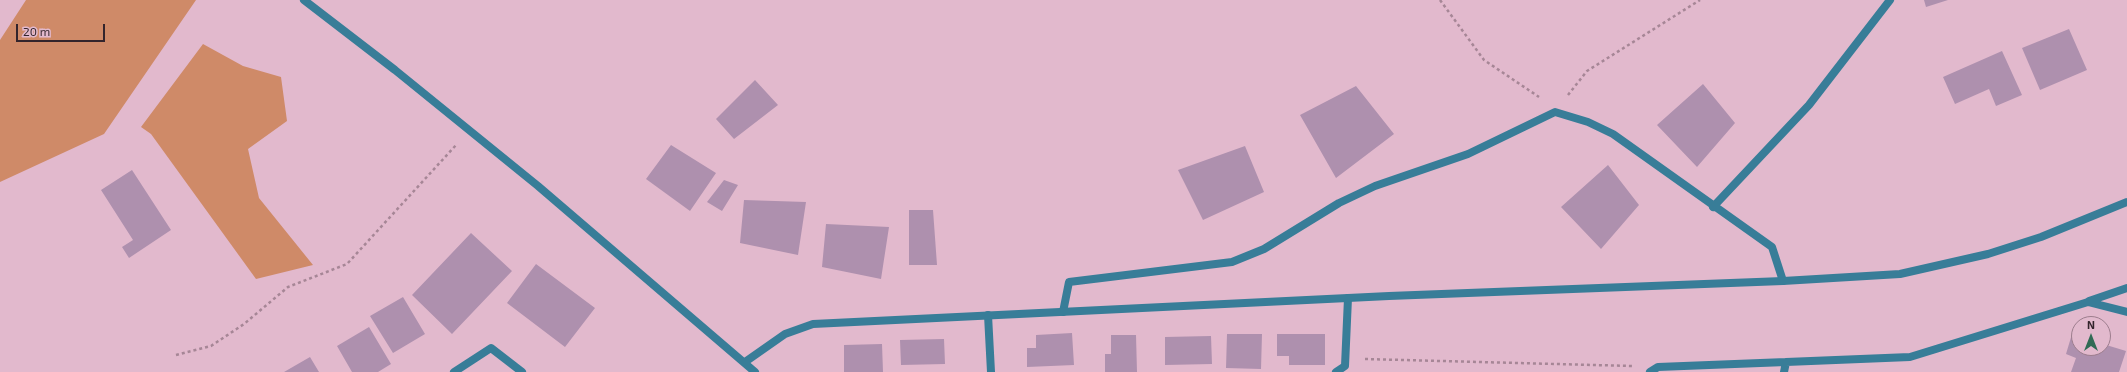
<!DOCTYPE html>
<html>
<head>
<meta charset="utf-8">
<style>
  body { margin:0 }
  #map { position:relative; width:2127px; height:372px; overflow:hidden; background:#e2b9cd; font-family:"Exo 2",sans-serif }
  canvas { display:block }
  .north { position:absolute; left:2071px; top:316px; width:40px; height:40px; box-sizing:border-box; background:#e2b9cd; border:1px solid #9c7d8d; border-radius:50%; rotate:0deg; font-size:11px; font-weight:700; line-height:16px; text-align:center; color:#33242c }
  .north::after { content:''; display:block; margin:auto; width:14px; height:18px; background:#306b55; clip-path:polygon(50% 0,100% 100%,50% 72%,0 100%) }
  .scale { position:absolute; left:16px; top:24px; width:89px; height:18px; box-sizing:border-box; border:2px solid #33242c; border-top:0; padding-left:5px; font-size:12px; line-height:14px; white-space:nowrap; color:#33242c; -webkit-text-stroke:3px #e2b9cd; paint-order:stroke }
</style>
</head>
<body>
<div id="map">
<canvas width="2127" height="372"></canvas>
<div class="north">N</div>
<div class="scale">20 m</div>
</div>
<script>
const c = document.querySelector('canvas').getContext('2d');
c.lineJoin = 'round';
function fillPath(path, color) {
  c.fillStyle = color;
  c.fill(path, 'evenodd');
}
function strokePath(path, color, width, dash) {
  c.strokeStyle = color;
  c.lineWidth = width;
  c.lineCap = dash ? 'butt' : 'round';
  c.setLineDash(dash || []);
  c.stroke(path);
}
const green = new Path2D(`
  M26 0H196L104 134 0 182V40Z
  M203 44 243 66 281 77 287 121 248 149 259 198 313 265 256 279 151 134 141 127Z`);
const building = new Path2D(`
  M1924 0H1948L1926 7Z
  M2069 29 2087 70 2040 90 2022 48Z
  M2002 51 2022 95 1996 106 1989 89 1955 104 1943 77Z
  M755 80 778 105 734 139 716 119Z
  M1703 84 1735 123 1697 167 1657 125Z
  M1356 86 1394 134 1336 178 1300 115Z
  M671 145 716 173 690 211 646 179Z
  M1245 146 1264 192 1203 220 1178 170Z
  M1608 165 1639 205 1601 249 1561 207Z
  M132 170 171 230 129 258 122 247 133 240 101 190Z
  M724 180 738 185 722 211 707 202Z
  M744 200 806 202 798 255 740 243Z
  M909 210H933L937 265H909Z
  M826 224 889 227 881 279 822 267Z
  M471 233 512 271 452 334 412 295Z
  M536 264 595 308 565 347 507 303Z
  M403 297 425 334 393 353 370 316Z
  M369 327 391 364 378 372H352L337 346Z
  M1072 333 1074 365 1027 367V348H1036V335Z
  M1227 334H1262L1261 369 1226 368Z
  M1277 334H1325V365H1289V356H1277Z
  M2072 334 2079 336V348H2103V344L2126 351 2119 372H2071L2076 358 2066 354Z
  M1111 335H1136L1137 372H1105V354H1111Z
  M1211 336 1212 364 1165 365V337Z
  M944 339 945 364 901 365 900 340Z
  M882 344 883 372H844V345Z
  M310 357 319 372H284Z`);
const path = new Path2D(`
  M1440 0 1484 60 1539 97
  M1568 95 1587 71 1700 0
  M176 355 211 346 244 324 288 287 347 264 457 144
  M1365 359 1632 366`);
const minor = new Path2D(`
  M1713 207 1809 105 1890 0
  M2089 301 2127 288
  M1063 312 1069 282 1232 262 1264 249 1339 203 1375 186 1468 154 1555 112 1588 122 1613 134 1772 247 1783 281
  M988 315 991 372
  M454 372 491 348 522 372
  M1336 372 1345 366 1348 298
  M1650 372 1658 367 1786 362
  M1784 372 1786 362 1910 357 2088 302 2127 312`);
const tertiary = new Path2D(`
  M304 0 395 70 538 186 755 372
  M745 362 785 334 813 324 1389 296 1783 281 1900 274 1988 254 2041 237 2127 202`);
fillPath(green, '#cf8a68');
fillPath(building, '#ae90ae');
strokePath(path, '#a68696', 2.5, [3, 3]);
strokePath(minor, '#387d98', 8);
strokePath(tertiary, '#387d98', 8);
</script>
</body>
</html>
